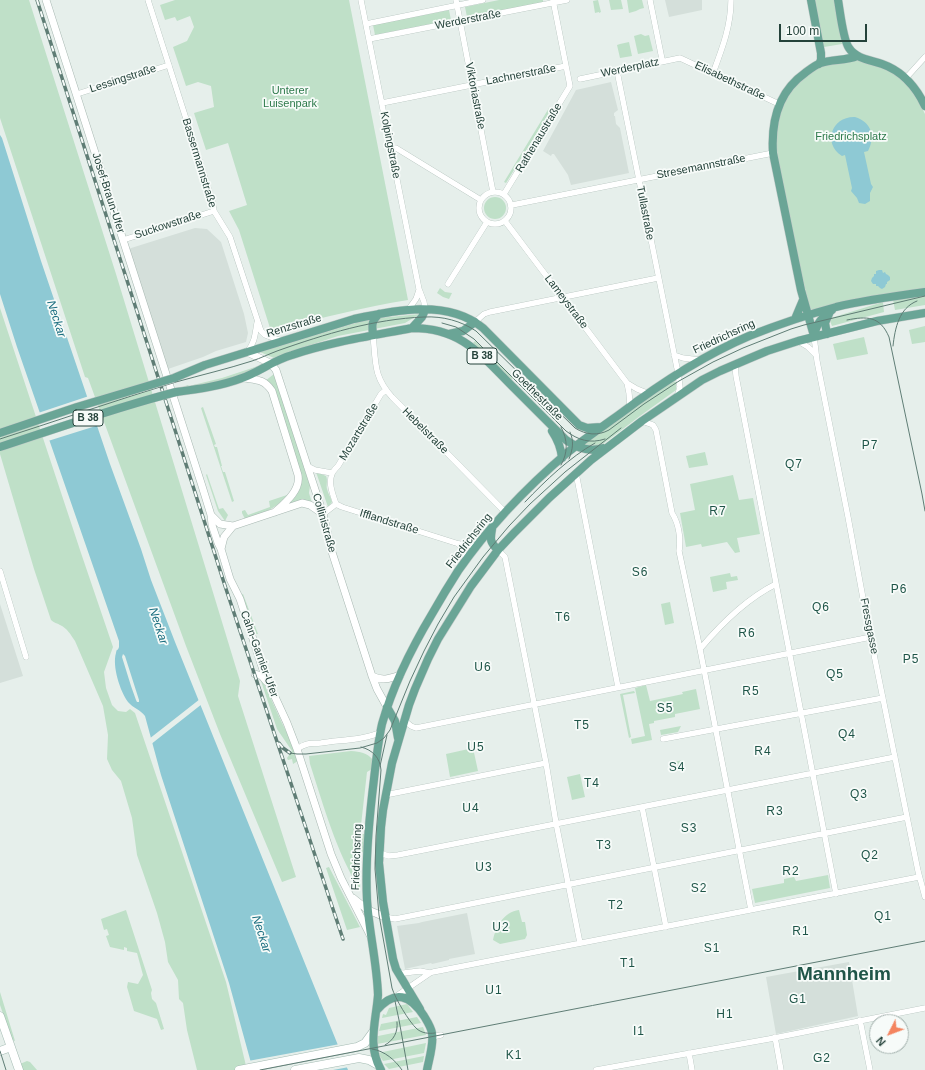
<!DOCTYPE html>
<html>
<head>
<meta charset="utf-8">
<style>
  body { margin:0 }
  #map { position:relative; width:925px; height:1070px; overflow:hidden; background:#e6efeb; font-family:Arial,sans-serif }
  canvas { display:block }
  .north { position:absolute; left:869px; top:1014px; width:40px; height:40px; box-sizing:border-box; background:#f7fbf9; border:1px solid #a3b1ad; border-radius:50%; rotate:228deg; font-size:11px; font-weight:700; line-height:16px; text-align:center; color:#24423a }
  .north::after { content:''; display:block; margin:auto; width:14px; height:18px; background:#f4845f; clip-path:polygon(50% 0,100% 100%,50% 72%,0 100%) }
  .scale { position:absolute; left:779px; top:24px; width:88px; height:18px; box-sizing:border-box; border:2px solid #24423a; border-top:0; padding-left:5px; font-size:12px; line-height:14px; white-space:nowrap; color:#24423a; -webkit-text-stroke:3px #f7fbf9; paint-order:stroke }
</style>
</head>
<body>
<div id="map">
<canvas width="925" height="1070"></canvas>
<div class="north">N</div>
<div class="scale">100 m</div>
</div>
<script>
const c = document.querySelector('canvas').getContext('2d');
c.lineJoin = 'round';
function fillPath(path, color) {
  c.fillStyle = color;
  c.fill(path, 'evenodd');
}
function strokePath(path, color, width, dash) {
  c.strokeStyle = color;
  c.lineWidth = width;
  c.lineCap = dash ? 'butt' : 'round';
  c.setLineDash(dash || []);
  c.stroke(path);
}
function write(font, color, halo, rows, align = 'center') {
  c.font = font + ' Arial,sans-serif';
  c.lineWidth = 3.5;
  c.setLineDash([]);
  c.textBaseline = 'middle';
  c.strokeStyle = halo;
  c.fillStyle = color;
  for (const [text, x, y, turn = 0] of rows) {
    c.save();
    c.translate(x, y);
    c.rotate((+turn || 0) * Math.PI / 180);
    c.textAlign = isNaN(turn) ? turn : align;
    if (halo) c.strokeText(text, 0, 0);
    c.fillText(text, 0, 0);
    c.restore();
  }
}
const built = new Path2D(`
  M665 0H702V10L669 17Z
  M611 82 618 110 614 113V116H615L616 124 620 128 629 173 571 185 568 175 554 154H552L551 156 543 151 576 90Z
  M195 228 207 229 221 242 244 314 248 333 246 342 216 351 203 357 168 369 128 249Z
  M0 604 23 676 0 683Z
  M467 913 475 954 449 959V960L432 964 431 963 405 969 397 926 419 923 422 922Z
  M849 962 858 1016 776 1034 766 977Z`);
const green = new Path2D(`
  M0 0H29L116 274 240 681 238 696 296 877 282 882 220 734 186 646 88 378 85 377 0 118Z
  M175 0H349L408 300C364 307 320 318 277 330H273L270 328 239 230 229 211 247 205 228 143 206 150 194 113 214 107 211 86 198 82 186 86 173 47 187 41 194 27 190 16 177 21 175 17 165 20 160 5Z
  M499 0H543V2L467 17 465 7Z
  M598 0 601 12 599 13V12L595 13 593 1Z
  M609 0H621L623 9 611 10Z
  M627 0H642L644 8 640 9 636 11 629 13Z
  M815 0H834L842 44 824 47Z
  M449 10 451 20 375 35 373 25Z
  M641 34 645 36 649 35 653 51 638 54 634 36Z
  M629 42 632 56 620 58 617 45 620 44Z
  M854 61H865L893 72 908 86 920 104 925 114V288L810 310 792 232 776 153V132L782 105 796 85 815 70 822 67 826 65Z
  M549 108 551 110 506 183 504 182Z
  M484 208a11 11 0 1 1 22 0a11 11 0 1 1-22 0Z
  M440 288 445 292 452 293 449 299 443 297 437 293Z
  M925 295V305L895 310 893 300Z
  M883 302 884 312 832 326 830 321 831 318Z
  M0 308 81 553 113 647 104 672 106 688 112 705 118 711 126 712 130 709 135 713 226 982 247 1070H197L187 1030 183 1003 179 999 178 980 168 962 165 942 157 913 137 855 132 818 121 781 112 770 107 759 108 735 103 706 75 641C71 635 67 628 60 625 57 623 54 623 51 620L34 569 0 454Z
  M420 314 405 323 338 336 289 352 274 358 260 352 369 319Z
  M925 326V342L912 344 909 330Z
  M864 337 868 354 837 360 833 344Z
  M475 341 513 378 511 380 479 348 473 343Z
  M258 366 259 368 223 381 179 388 188 385 189 386 222 378Z
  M274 374 277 380 310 486 309 493 312 503 290 504V503L296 496 299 488 265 381Z
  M672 381 676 382V390L640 416 603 444 594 447 582 445Z
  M203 407 216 444 214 445 215 447H217L222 466H221L223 472H225L234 501 232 502 201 408Z
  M705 452 708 465 689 468 686 456Z
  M316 472 326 476C328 480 326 485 327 489 328 494 331 497 332 502L328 507Z
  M207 474 219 509 223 508 228 515 225 521 218 511 206 475Z
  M733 475 739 500 753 498 760 534 737 538 740 552 735 553 727 542 702 547 701 544 686 547 680 513 695 510 690 484Z
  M287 495C275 510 263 513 245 519L242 513V511L245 510 248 515 270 507 269 501Z
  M730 573 731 577 737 576 738 580 726 582 727 589 713 592 710 577Z
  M243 594 258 634H255L244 601 240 595Z
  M670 602 674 623 665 625 661 604Z
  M260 678 262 679 282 723 288 735 298 761 293 764 292 759 288 760 287 758 292 751 277 729Z
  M646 685 650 701 683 694 682 692 696 689 700 709 675 714V717L654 721V723L649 724 652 740 632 744 631 739 645 736 635 688Z
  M634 691 635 693 623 695 631 737 629 738 620 694Z
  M681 726 678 732 661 735 660 730Z
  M473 748 478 771 450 777 446 754Z
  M351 751C361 752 366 752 373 760L372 769 367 772 360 834H365L364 851 358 856 360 880V890C336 851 324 807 310 764L309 756Z
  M683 760 684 766 670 768 669 763Z
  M580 774 585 797 572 800 567 777Z
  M329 867 360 927 347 930 326 868Z
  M828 875 830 888 755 903 752 889 784 883V879L794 877 796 881Z
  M126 910 152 990 151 993 152 999 156 1003 164 1029 161 1030 157 1019 134 1011 127 987 128 982 138 984 143 975 137 953 127 951V948L124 947V950L110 947 106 936 109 935 107 929 104 930 101 919Z
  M519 910 522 922H525L527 935 525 939 500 944 493 940C496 926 504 912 519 910Z
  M0 992 15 1041 12 1040 0 1005Z
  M407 1004 413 1012 382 1018 383 1014 386 1015 389 1008Z
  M417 1017 421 1023 379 1031 381 1024Z
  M423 1027 426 1035 377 1044 378 1036Z
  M426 1043 424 1053 383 1061 378 1053Z
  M424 1056 423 1062 389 1069 384 1064Z
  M27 1061 30 1062 37 1070H22L20 1064Z`);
const water = new Path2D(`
  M855 117C871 122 876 136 868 151L864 152 871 184 873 187 870 193V201L865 204 859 203 857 198 851 191 852 188 845 155 842 156C822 143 832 116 855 117Z
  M0 135 2 138 41 261 110 464 141 549 151 580 175 642 348 1070H253L229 983 161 775 145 716C141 710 133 708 128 702 120 691 112 666 116 653 117 647 117 653 119 647 119 647 119 641 119 641L17 347 0 294ZM123 654 125 656 139 700V702H137L136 700 131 686 122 657Z
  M879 270H882L883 273 885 272 886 274 888 275 890 277V280L887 282V284H886L885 287 882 289 880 288 878 286H876V284H873L871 281 872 278 874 276V274H876V271Z`);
const pier = new Path2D(`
  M89 396 99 425 48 441 38 413Z
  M200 699 202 704 150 745 149 739Z
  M340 1044 349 1067 333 1070H251L248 1061Z`);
const minor = new Path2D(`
  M148 0 213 203 214 211 230 237 261 331 265 335 282 341
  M361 0 419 289 424 302 425 310
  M456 0 493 192
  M650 0 662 59
  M366 24 483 0
  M369 39 567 0
  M617 71 678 373 680 387 677 397
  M713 73C722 49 731 26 731 0
  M906 78 925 57
  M580 79 680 58 779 104
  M77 94 169 65
  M382 103 566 66
  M391 149 396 148 481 200
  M479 208a16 16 0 1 1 32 0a16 16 0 1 1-32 0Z
  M504 194 570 86 553 0
  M512 205 773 153
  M505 221 627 383 637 389 647 393
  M123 240 214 211
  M448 284 487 222
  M408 310 416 299 419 290
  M475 322 484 314 490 312 658 278
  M373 335C376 362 373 376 392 397L506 513
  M814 336 817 361 848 517 867 620 918 871 925 897
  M798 341 808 347 816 355
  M247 352C255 343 255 334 257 323
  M674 355 683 358 700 360
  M735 364 736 376 836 894
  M627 383 629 393 630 406
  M642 421 653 425 656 430 672 513C679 524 681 539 679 551L700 649 751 910
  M307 466 315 470 332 473
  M576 473 618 687
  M336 504 342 507 459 544 478 546
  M336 504C333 495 328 483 332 474 333 471 336 468 338 466L381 394 386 390
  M323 514 336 504
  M459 544 467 560
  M498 550 505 557 546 763 556 823 580 943
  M0 571 26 657
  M700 649C721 624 746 599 776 584
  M404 720 411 726 416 728 871 637
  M663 739 883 698
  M297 749C308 742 310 744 321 743 339 740 365 740 381 732
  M385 795 546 763
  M642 807 666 927
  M379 853 389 856 398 855 895 757
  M385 917 395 919 907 817
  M398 973H404L420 971 430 973
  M395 997 430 973 433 972 919 877
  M860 1020 870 1070
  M432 1037 441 1035
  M775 1037 781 1070
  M689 1053 692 1070
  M596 1070 769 1039 925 1008`);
const tertiary = new Path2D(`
  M46 0 202 486 211 515 212 525 218 543 221 549 230 579 240 599 264 673 287 723 297 749 331 854 341 878 370 935
  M247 352 270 363 276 370 323 514 332 552 372 676 377 689 387 707
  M244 378C257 380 264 379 272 391L298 475C301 490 285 503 275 512
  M211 515 220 524 233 526
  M221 549 224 537 233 526 302 503 310 505 323 514
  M255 674 262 676 266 681
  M372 676C382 681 389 679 400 675
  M353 898 368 910 385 917`);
const secondary = new Path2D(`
  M0 1016 19 1070
  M0 1051 11 1047
  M239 1070 357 1047 365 1043 373 1032
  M295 1070 359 1058 369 1060 378 1065`);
const primary = new Path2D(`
  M811 0 821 53V60L819 64
  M838 0C840 11 843 40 849 48 856 59 871 60 882 64 902 71 916 87 925 106
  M795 319 803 300
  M412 328 422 317 425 310
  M449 334 463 331 475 322
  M827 334 825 323 829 314
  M373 335C372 325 371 322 379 314
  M814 336 801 290 773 153C771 121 778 92 805 73 809 70 815 65 821 63 832 59 846 61 857 56
  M814 336C817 322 821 319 832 310
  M174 378 205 365 354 319C395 310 448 299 483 328L579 425 587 428 601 427
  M176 392C199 389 221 386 242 378 259 372 274 360 292 355 331 342 371 336 412 328 462 328 481 355 514 388 531 405 549 423 566 440 577 448 590 452 603 448
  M552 431C558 440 561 447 562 458
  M492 529C490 540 490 542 498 550
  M387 707 395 721 398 738
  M420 1009 396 969 393 959 383 902 379 863 381 827 383 810 392 763 409 705 415 689 428 659 438 639 471 586 498 550 514 533 549 498 591 460 642 421 702 380 720 371 748 359 767 351 798 341 877 321 925 313
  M377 1010C395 989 410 995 424 1016 427 1021 431 1027 432 1033 434 1044 429 1059 427 1070
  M381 1070C367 1045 376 1022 378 995 377 963 369 932 367 900 365 860 369 819 374 779 376 761 378 742 382 724 393 685 411 649 432 614 440 600 449 585 458 571 488 528 527 487 567 453 584 439 602 427 620 414 661 383 702 356 749 336 777 325 806 315 836 307 865 300 895 296 925 292`);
const tram = new Path2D(`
  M847 320C867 316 880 316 889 337L922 494 925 511
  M442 323 456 327 474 339 566 431C578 440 590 444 605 439
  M893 346C895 328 899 308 917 301
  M0 439C59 420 117 400 176 382 201 375 227 369 252 361 261 358 269 354 277 351 325 334 374 319 424 317 443 316 461 321 476 331L575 428C586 435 598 436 609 430L644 404 679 381 713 362 743 348 791 329 804 325 925 296
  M569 459C573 449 574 441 570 432
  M561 465C568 453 568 440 561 427
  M525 502C546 480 569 458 595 443
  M361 747C373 750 380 758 381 770L376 836 375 869 379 915 392 988C395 998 409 1022 417 1029 422 1033 428 1034 435 1033
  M290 753 297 754H306L360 748 377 743 384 738 390 730 410 681 424 651 438 624 454 597 483 557 509 526 530 504 565 472 621 428
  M380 766 387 735
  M395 1001 399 1020 408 1070
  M385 1045C394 1040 398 1032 397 1022
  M372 1049C385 1051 395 1060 402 1070
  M0 1051 6 1070
  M260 1070 925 941`);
const rail = new Path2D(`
  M37 0 227 592 343 939
  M279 743 283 748 290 753`);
const primaryBridge = new Path2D(`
  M0 433 77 407 174 378
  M0 447C58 428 117 407 176 392`);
const shields = [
  [482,356,30],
  [88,418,30]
];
const shieldNames = [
  ["B 38",482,356],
  ["B 38",88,418]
];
const streetNames = [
  ["Werderstraße",468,20,-11],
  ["Werderplatz",630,68,-12],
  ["Lachnerstraße",521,75,-11],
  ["Lessingstraße",123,79,-18],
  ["Elisabethstraße",730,81,25],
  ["Viktoriastraße",475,96,79],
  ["Rathenaustraße",539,138,-59],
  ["Kolpingstraße",390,145,79],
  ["Bassermannstraße",199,163,73],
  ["Stresemannstraße",701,167,-11],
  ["Josef-Braun-Ufer",108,193,72],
  ["Tullastraße",645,213,79],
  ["Suckowstraße",168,225,-18],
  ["Lameystraße",566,302,53],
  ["Renzstraße",294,326,-17],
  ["Friedrichsring",724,337,-25],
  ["Goethestraße",537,395,45],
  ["Hebelstraße",425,431,45],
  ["Mozartstraße",359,432,-59],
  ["Ifflandstraße",389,522,17],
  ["Collinistraße",324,523,74],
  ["Friedrichsring",469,541,-52],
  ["Fressgasse",869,626,79],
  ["Cahn-Garnier-Ufer",259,654,70],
  ["Friedrichsring",357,857,-88]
];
const parkNames = [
  ["Unterer",290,91],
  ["Luisenpark",290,104],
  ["Friedrichsplatz",851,137]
];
const waterNames = [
  ["Neckar",56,319,72],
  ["Neckar",158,626,72],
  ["Neckar",261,934,72]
];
const neighbourhoodNames = [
  ["P7",870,446],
  ["Q7",794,465],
  ["R7",718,512],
  ["S6",640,573],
  ["P6",899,590],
  ["Q6",821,608],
  ["T6",563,618],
  ["R6",747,634],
  ["P5",911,660],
  ["U6",483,668],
  ["Q5",835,675],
  ["R5",751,692],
  ["S5",665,709],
  ["T5",582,726],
  ["Q4",847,735],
  ["U5",476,748],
  ["R4",763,752],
  ["S4",677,768],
  ["T4",592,784],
  ["Q3",859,795],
  ["U4",471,809],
  ["R3",775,812],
  ["S3",689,829],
  ["T3",604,846],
  ["Q2",870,856],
  ["U3",484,868],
  ["R2",791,872],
  ["S2",699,889],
  ["T2",616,906],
  ["Q1",883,917],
  ["U2",501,928],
  ["R1",801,932],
  ["S1",712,949],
  ["T1",628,964],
  ["U1",494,991],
  ["G1",798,1000],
  ["H1",725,1015],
  ["I1",639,1032],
  ["K1",514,1056],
  ["G2",822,1059]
];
const townNames = [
  ["Mannheim",844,975]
];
fillPath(built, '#d4dfda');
fillPath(green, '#bfe0c8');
fillPath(water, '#8ec9d4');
fillPath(pier, '#e6efeb');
strokePath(minor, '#a8b8b2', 6);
strokePath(tertiary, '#a8b8b2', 8);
strokePath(secondary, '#a4bbb3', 9);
strokePath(primary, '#c2cac8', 9);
strokePath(minor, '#fff', 5.5);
strokePath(tertiary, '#fff', 7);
strokePath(secondary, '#fff', 8);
strokePath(primary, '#6aa596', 8);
strokePath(tram, '#5f7d75', 1);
strokePath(rail, '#5f7d75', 3.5);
strokePath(rail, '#f7fbf9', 2, [6]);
strokePath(primaryBridge, '#c2cac8', 9, []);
strokePath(primaryBridge, '#6aa596', 8);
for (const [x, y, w] of shields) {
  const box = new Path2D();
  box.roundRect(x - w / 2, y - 8, w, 16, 3);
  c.fillStyle = '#f7fbf9';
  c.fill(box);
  strokePath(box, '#24423a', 1);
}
write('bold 10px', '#24423a', null, shieldNames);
write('11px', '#24423a', '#f7fbf9', streetNames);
write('11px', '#2d7a4b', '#f7fbf9', parkNames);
write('italic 12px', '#1c6f80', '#f7fbf9', waterNames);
c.letterSpacing = '1px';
write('12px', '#1f5548', '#f7fbf9', neighbourhoodNames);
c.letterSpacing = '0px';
write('bold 19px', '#1f5548', '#f7fbf9', townNames);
</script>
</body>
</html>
